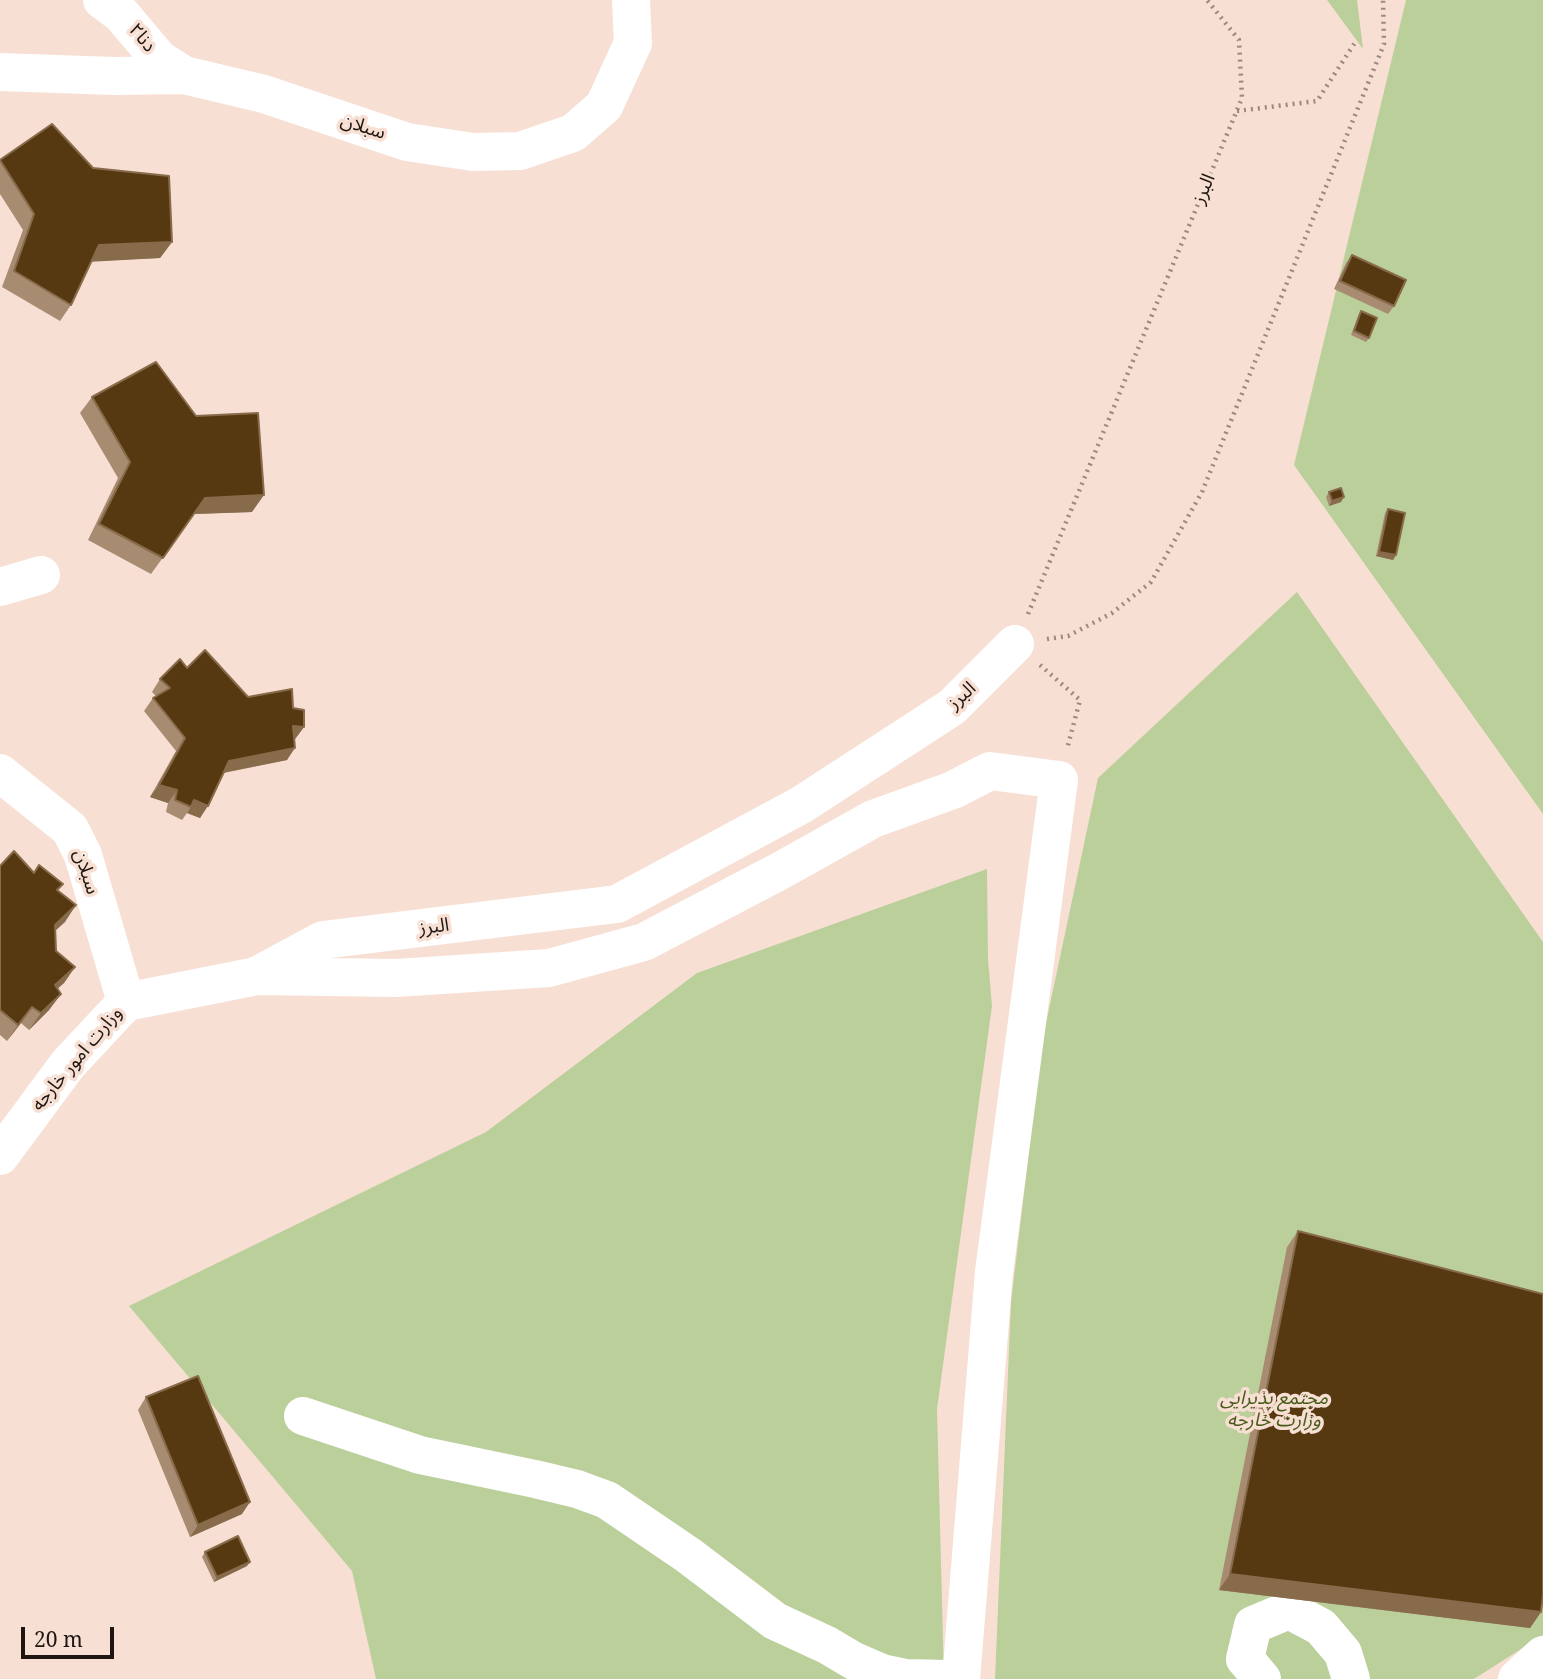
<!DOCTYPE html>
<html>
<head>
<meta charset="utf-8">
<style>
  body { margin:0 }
  #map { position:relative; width:1543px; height:1679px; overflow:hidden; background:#f8dfd3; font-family:"Noto Serif",serif }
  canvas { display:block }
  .scale { position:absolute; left:21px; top:1627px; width:93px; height:32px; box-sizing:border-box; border:4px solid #1f1612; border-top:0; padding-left:9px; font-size:21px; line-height:24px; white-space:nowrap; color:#1f1612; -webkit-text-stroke:5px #f8dfd3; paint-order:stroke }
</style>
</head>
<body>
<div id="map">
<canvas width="1543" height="1679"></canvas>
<div class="scale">20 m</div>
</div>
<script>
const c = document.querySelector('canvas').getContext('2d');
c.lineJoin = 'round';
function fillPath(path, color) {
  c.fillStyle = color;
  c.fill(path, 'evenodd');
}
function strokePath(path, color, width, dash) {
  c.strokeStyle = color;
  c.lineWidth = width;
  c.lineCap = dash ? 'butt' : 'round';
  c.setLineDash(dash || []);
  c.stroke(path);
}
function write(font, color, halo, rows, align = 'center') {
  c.font = font + ' "Noto Serif","Noto Sans Arabic",serif';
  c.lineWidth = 7;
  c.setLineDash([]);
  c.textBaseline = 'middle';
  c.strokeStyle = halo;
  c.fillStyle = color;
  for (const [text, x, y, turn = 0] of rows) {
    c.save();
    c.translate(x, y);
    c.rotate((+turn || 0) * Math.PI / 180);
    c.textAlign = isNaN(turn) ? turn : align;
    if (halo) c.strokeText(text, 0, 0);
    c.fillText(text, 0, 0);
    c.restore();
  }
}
const green = new Path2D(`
  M1327 0H1357L1363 49Z
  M1406 0H1543V814L1294 465Z
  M1297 592 1543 942V1635L1474 1679H995L1011 1302 1042 1042 1098 778Z
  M987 869 988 959 992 1006 937 1409 944 1679H376L352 1571 129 1306 486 1132 697 973Z`);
const path = new Path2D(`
  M1237 111 1317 101 1356 41
  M1028 614 1242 98 1239 40 1207 0
  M1047 639 1068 636 1112 613 1151 582 1202 492 1384 44 1383 0
  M1040 665 1080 700 1067 749`);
const minor = new Path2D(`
  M102 0 121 14 159 59 184 75
  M0 72 114 76 184 75 264 94 407 142 473 152 520 151 573 133 604 106 633 43 631 0
  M0 587 41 575
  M0 773 70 829 83 855 126 1002
  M258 975 323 940 617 904 801 805 952 707 1015 644
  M0 1156 68 1064 126 1002 257 976 396 978 549 968 644 942 778 872 873 819 953 790 990 771 1059 780 994 1272 961 1679
  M303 1416 420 1455 535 1479 577 1489 607 1500 688 1555 775 1621 827 1645 854 1661 882 1673 906 1678 948 1679
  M1262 1679 1245 1659 1253 1625 1289 1610 1321 1627 1343 1653 1351 1679
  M1517 1679 1543 1655`);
const wall = new Path2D(`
  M0 160 172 242 160 258 91 261 71 305 60 321 2 287 23 230 0 194Z
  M1352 255 1394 306 1388 314 1334 289 1346 263Z
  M1361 311 1369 338 1366 342 1351 335 1358 316Z
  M92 397 252 512 194 514 151 574 88 540 118 478 80 413Z
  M1329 492 1341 502 1329 506 1326 497Z
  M1388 509 1396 555 1393 560 1376 556 1385 513Z
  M187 668 248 697 293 708 304 727 295 739H294L287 760 224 773 200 818 187 813 182 820 166 812 168 803 150 797 176 751 144 711 153 698 156 696 152 692 160 679Z
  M39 865 59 891 65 922 55 930 56 951 75 967 64 983 57 989 61 994 49 1010 29 1030 21 1023 7 1041 0 1035V866L34 873Z
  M1298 1231 1541 1612 1530 1628 1219 1590 1287 1247Z
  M146 1397 242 1514 190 1537 138 1410Z
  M205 1552 247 1566 214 1582 202 1557Z`);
const shadedWall = new Path2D(`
  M172 242 160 258 87 262 99 245Z
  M264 495 252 512 194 514 151 574 205 498Z
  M1344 497 1341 502 1329 506 1332 501Z
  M1379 552 1396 555 1393 560 1376 556Z
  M293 726 304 727 295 739 284 738Z
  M295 748 287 760 221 773 229 761Z
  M159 785 177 790 168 803 150 797Z
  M194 800 208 806 200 818 187 813 191 807Z
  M76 905 65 922 44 941 55 925Z
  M75 967 64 983 43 1001 55 985Z
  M61 994 49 1010 29 1030 41 1013Z
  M32 1007 21 1023 7 1041 18 1025Z
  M250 1502 242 1514 190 1537 198 1525Z
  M250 1562 247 1566 214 1582 217 1577Z
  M1230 1574 1541 1612 1530 1628 1219 1590Z`);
const building = new Path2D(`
  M52 124 93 168 169 176 172 242 99 245 71 305 14 271 34 214 0 160Z
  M1352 255 1406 280 1394 306 1340 281Z
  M1361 311 1377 318 1369 338 1354 331Z
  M156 362 196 416 258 413 264 495 205 498 163 558 99 524 130 462 92 397Z
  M1341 488 1344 497 1332 501 1329 492Z
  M1388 509 1405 513 1396 555 1379 552Z
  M205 650 248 697 292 689 293 708 304 710V727L293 726 295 748 229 761 208 806 194 800 191 807 175 800 177 790 159 785 185 738 153 698 170 688 160 679 180 659 187 668Z
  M14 851 34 873 39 865 63 884 57 890 76 905 55 925 56 951 75 967 55 985 61 994 41 1013 32 1007 18 1025 0 1010V866Z
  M1298 1231 1543 1294V1595L1541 1612 1230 1574Z
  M198 1376 250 1502 198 1525 146 1397Z
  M238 1536 250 1562 217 1577 205 1552Z`);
const streetNames = [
  ["دنا۲",142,38,50],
  ["سبلان",363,127,18],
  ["البرز",1204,189,-67],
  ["البرز",962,696,-42],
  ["سبلان",86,872,72],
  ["البرز",434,927,-7],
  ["وزارت امور خارجه",77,1059,-50]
];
const parkNames = [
  ["مجتمع پذیرایی",1274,1399],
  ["وزارت خارجه",1274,1421]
];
fillPath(green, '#bbcf9b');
strokePath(path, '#9b8980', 4.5, [2, 5]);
strokePath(minor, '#fff', 38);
fillPath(wall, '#a88c72');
fillPath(shadedWall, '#876b4b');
fillPath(building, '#573911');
strokePath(building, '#876b4b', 2);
write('19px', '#1f1612', '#f8dfd3', streetNames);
write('italic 19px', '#475b1a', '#f8dfd3', parkNames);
</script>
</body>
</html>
